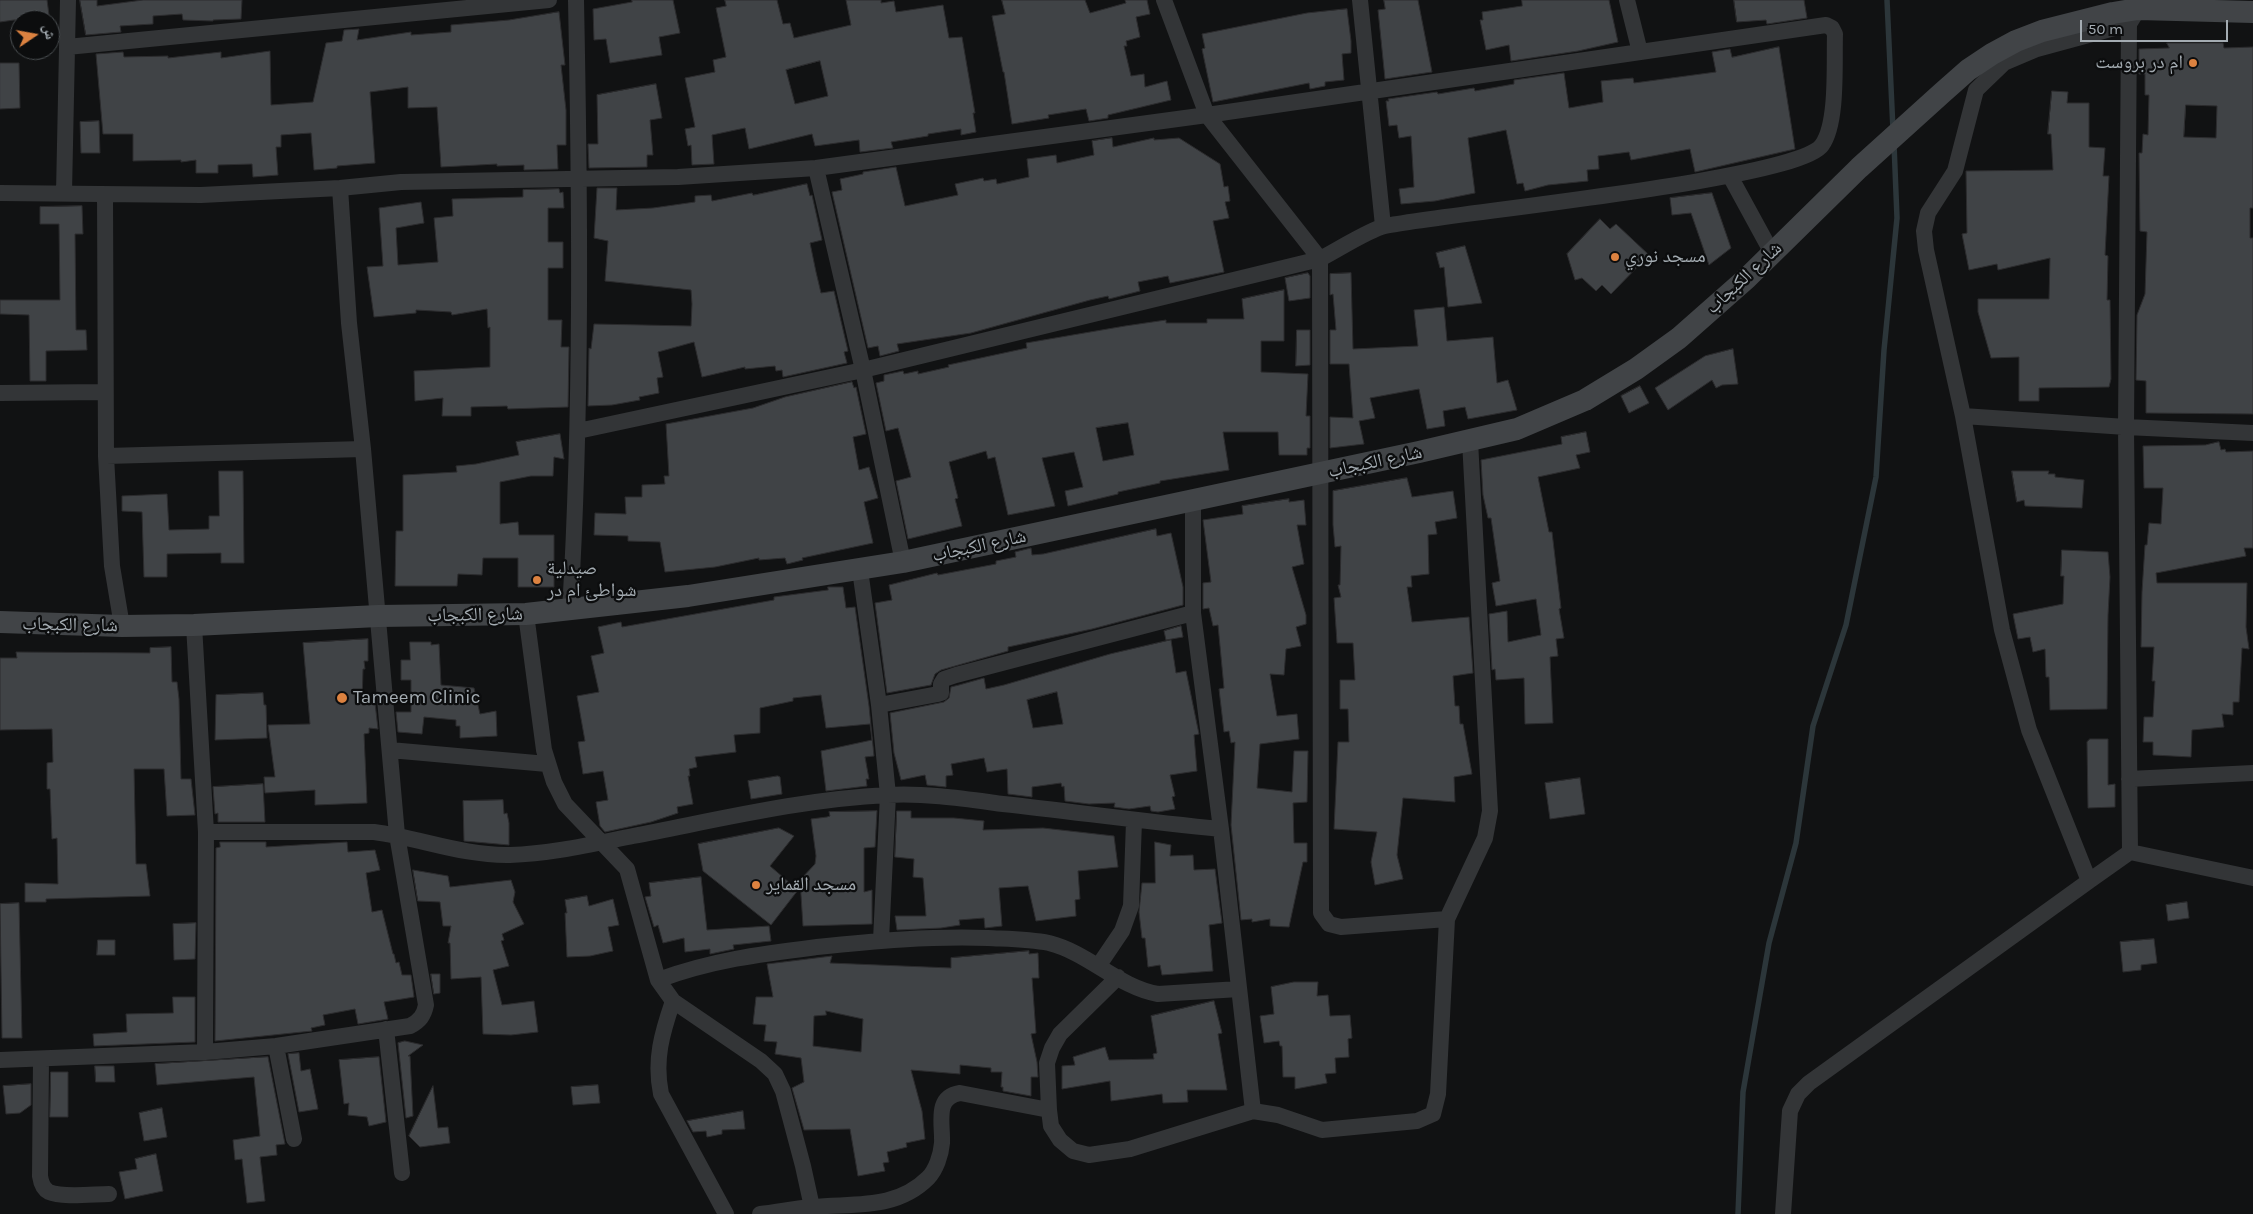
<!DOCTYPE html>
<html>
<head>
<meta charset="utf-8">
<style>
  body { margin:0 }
  #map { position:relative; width:2253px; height:1214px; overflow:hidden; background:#111213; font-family:Karla,"Noto Naskh Arabic",sans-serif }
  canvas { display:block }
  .north { position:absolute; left:10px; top:10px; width:50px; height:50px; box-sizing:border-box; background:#0c0d0e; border:1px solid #494d50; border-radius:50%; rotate:78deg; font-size:14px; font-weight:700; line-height:20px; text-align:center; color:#a4acb2 }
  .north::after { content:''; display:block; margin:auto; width:18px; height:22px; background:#dc8240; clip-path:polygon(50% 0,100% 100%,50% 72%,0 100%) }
  .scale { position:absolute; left:2080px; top:20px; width:148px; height:22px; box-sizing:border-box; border:2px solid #a4acb2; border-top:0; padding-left:6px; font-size:15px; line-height:18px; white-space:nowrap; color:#a4acb2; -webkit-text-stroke:4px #0c0d0e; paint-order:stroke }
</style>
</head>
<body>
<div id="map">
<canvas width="2253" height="1214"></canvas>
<div class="north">ش</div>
<div class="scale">50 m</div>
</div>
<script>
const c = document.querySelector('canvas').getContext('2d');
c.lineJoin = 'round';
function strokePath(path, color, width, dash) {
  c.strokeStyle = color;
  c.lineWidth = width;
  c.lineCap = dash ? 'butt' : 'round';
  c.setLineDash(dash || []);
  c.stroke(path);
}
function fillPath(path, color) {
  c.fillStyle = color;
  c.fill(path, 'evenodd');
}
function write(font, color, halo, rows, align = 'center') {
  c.font = font + ' Karla,"Noto Naskh Arabic",sans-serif';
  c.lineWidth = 4.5;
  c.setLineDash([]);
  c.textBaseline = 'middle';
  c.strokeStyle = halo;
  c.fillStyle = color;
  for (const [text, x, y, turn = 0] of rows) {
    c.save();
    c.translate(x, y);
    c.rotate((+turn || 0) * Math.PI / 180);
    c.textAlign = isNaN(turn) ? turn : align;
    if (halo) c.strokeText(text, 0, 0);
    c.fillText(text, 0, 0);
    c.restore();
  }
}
const stream = new Path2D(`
  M1887 0 1893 130
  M1738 1214 1743 1092 1769 943 1796 843 1813 726 1846 625 1876 477 1884 350 1897 218 1894 144`);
const building = new Path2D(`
  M0 0H47L49 15 0 22Z
  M80 0H97V6L143 0H242L241 19 213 20V21L183 20 182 14 153 16V24L120 26 121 32 86 35Z
  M632 0H673L680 33 659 37 662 55 610 63 606 39 594 40 593 9 632 2Z
  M725 0H777L783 24 790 23 794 38 851 25 846 0H881V3L894 1 896 12 943 5 949 38 962 37 975 113H973L976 132 961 135V129L928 134V136L891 142 893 148 860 152 859 140 815 146 812 134 749 149 745 128 712 135 714 164 692 165 691 145 688 146 685 129 695 127 685 78 715 72 713 60 726 57 716 8 726 6ZM820 61 828 96 795 104 786 70Z
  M1002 0H1085L1090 13 1126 3 1125 0H1147L1150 14 1136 17 1140 37 1126 41 1127 46H1124L1131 76 1144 74 1145 87 1167 81 1171 100 1108 115V118L1089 121 1086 109 1048 115 1049 118 1012 124 1004 72H1003L992 16 1005 14Z
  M1384 0H1418L1432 72 1385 79 1378 10 1385 9Z
  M1522 0H1609L1618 42 1578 51 1511 61 1509 45 1486 50 1480 20H1483L1482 12 1522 6Z
  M1734 0H1804L1807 18 1767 24 1766 20 1737 22Z
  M1347 9 1351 41V53L1342 54 1344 80 1325 82V86L1310 89 1309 83 1213 102 1202 49 1205 48 1202 34 1307 13Z
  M559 12 565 65H561L566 110V145H557L558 169 524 170V165L497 166V164L441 167 437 107 408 108V87L370 92 375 163 337 166V168L314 170 311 133 281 135V147H276L278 175 253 177 252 164 218 165V173H196V160L181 162V160L133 161V134H103L96 54 123 52 124 57 168 56V58L221 52V58L270 51 271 105 313 102 326 43 342 41 344 30 359 29 357 40 411 32V35L451 32V25L509 20Z
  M2167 43H2223L2224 48 2253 47V208H2250V238H2253V414L2146 413V381L2136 380 2137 315 2145 294 2147 232 2140 231 2139 153H2142L2143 134 2148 135 2149 95H2145V74H2139V49L2169 48ZM2186 105 2217 106 2216 138 2184 137Z
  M1779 47 1795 149 1695 172 1690 149 1631 160 1629 152 1598 156 1599 169 1587 170 1588 181 1548 185 1525 191 1523 183 1517 184 1506 130 1468 138 1475 193 1435 201 1401 204 1399 189 1414 187 1411 136 1399 138 1397 125 1389 126 1386 101H1389L1388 99 1437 92 1438 94 1474 88 1475 91 1514 84V80L1564 73 1569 108 1603 102 1601 81 1633 78 1634 83 1716 72 1712 52 1730 49 1732 57Z
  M0 63H19L20 108 0 109Z
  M656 84 662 118 650 120 653 155H647V167L589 168 588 144H598L597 95Z
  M2052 91 2068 92 2067 103H2089V147L2105 148 2103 176H2109L2105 255 2108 256 2107 300H2110L2111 379 2109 387 2039 388V401H2019V357L1991 358 1978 312V299H2049L2050 258 1998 270 1997 264 1969 270 1962 234 1967 233 1966 171 2053 170 2051 134H2048Z
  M99 121 100 153H81L80 122Z
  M1112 138 1113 147 1154 138V140L1179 138 1220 164 1224 187 1228 186 1230 201 1225 202 1229 218 1213 221 1224 272 1170 283 1168 276 1138 282 1140 291 1109 299 1108 296 1090 300 971 333 897 344 899 351 880 356 878 346 868 348 832 192 842 190 840 179 863 174V172L896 167 905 206 958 195 955 184 983 178 984 181 996 179 997 184 1029 177 1027 159 1056 155 1057 163 1094 155 1092 141Z
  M807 184 810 196 812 195 822 240 810 243 816 272 821 293 834 291 848 351 844 352 847 363 783 377 782 370 776 371 775 366 745 369V367L702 377 694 342 658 352 663 377 657 378 659 393 639 397 640 400 612 405 588 406 589 348 591 349 594 324 691 326 692 304 691 290 605 281 608 241 594 238 597 188H617L616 210 653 208 695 202V196L711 195 712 201 752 193 753 195Z
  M559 189 560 193 563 192 564 208H548V242H563V268H548V320H562L561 347H569L568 407 508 409 507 406 471 407V416H442L443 398 415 401 414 371 490 367V327L488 328 487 309 452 315 451 312 416 310V313L374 317 367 267 383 266 379 208 421 202 424 223 396 228 398 265 438 262 434 218 453 216 452 199 523 197V190Z
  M1712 193 1731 248 1709 265 1691 213 1672 215 1670 198Z
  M82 206 83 234H75L76 330H86L87 350 46 351V381H30L29 315 0 314V300H60L59 224H40V207Z
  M1600 219 1610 229 1616 224 1649 255 1611 294 1602 285 1596 291 1582 278 1575 280 1567 254Z
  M1465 246 1482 303 1448 307 1444 267 1440 268 1436 253Z
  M1308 273 1310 276V298L1289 301 1285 278Z
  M1351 273 1353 349 1418 346 1414 310 1444 307 1447 341 1493 337 1497 383 1508 380 1517 410 1468 419 1465 407 1443 411 1445 426 1427 429 1419 389 1370 398 1375 418 1359 421 1364 444 1330 448V417L1353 418 1349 364H1330V330H1336L1333 294 1330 295V274Z
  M1284 290V341H1261V372L1308 374 1306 416H1310V448H1307V455H1279L1278 432H1223L1229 470 1160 481V483L1118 492V494L1068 506 1065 491 1083 487 1074 452 1042 458 1055 506 1008 515 995 457 988 459 986 451 949 462 958 498 955 499 962 526 908 539 896 481 911 477 898 428 886 431 876 383 884 381V375L903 371 904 374 918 371V374L949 367 948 365 1027 348 1026 343 1125 326 1166 320V323H1207V319H1244L1242 299ZM1128 423 1134 455 1103 461 1096 428Z
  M1297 330H1310V365L1296 366Z
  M1733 349 1738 384 1722 385 1716 388 1712 380 1668 410 1655 388 1705 356Z
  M852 382 854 388 856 387 866 434 853 437 859 470 869 467 878 498 864 502 873 543 802 558 803 560 787 564 785 558 759 560V558L715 567 665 572 660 542 628 541V536L594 535 595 513 626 514 625 497H642V485L665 484 664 476H669L666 424 753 408 785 397Z
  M1640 386 1649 403 1629 413 1621 396Z
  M1586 432 1590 452 1576 455 1580 468 1538 477 1549 532H1552L1561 608 1559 609 1564 638 1556 639 1558 656 1550 657 1553 723 1525 724 1524 678 1496 680 1495 669 1492 670 1489 614 1507 611 1508 642 1541 635 1536 599 1496 606 1492 583 1500 581 1491 518H1488L1483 495 1481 460 1562 444 1561 437Z
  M560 434 564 459 554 457 553 476H531L500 482V524L518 522 519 535H554V587H518V558H483L482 575 458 574 457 586H395L396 531H403V475L457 472 456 466 476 464 519 455 516 442Z
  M2219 442 2221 450 2225 449 2226 452 2253 451V548H2244L2246 556 2156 573 2157 583H2247L2246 627 2249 649 2242 648 2239 702H2233V715L2222 714 2224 727 2192 730 2191 757 2153 755V742H2143L2144 717H2153L2155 681H2152L2154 647H2141L2142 592 2145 545H2147L2149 523 2161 524 2163 488H2144L2143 446 2205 445Z
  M219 471H243L244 563H221V553L167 554V577H144L142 512 122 511V496L167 494 169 530 209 529V516H219Z
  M2012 471H2049L2048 474H2055V477L2084 480 2082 508 2025 506 2024 500 2017 502Z
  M1407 478 1412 497 1453 491 1457 518 1435 522 1437 534 1428 535 1429 574 1411 576 1412 587H1407L1412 622 1469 617 1473 673 1453 676 1455 706H1459L1460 724H1463L1472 774 1454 777 1455 802 1403 798 1397 855 1403 879 1375 885 1371 862 1377 832 1334 829 1338 742H1349L1348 709H1340V680H1355L1353 643H1337L1334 598 1341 597 1338 585H1340L1341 546 1335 547 1333 525V491Z
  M1289 499V502L1304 500 1306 525H1297L1304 564 1292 567 1306 615V624L1296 627 1301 646 1286 649 1284 675 1270 674 1277 716 1297 714 1299 739 1260 744 1257 788 1292 792 1294 751H1308L1307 802 1293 803 1294 843H1307V862H1303L1289 927 1270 926V919L1252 922V919L1241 920 1231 825 1235 742 1231 743 1229 731 1224 732 1219 689 1224 688 1218 625 1213 626 1209 608 1203 609V583L1211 582 1203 520 1243 514 1242 506Z
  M1156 529 1157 536 1171 533 1183 587V605L1092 629 1008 647V651L941 670 935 674 931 685 887 693 875 603 892 600 889 585 937 573 938 575 996 564V561L1016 557 1015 552 1031 548 1032 555 1043 554Z
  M2062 550 2108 552 2110 577 2108 615 2107 709 2050 710 2049 677H2046L2045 649 2033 652 2030 637 2018 639 2013 614 2063 604 2064 576H2061Z
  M828 587H843L846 608 855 607 869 706 874 756 865 757 869 779H866L867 786 826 791 821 751 872 740 870 724 826 728 821 695 793 698V701L760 708V733L734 735 736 752 695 757 697 767 689 769 690 776H688L693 804 677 807 678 813 651 822 605 832 600 826 596 802 608 800 603 771 583 774 578 742 585 741 577 696 599 692 591 656 604 653 598 627 621 622 622 627 774 600V597L828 590Z
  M1181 626 1183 637 1166 640 1164 631Z
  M368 639V661H364L365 669H363L362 705 375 703 378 729 369 728V733L364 734 367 803 315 805V790L265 793 264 777H275L268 725 310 724 303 643Z
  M1171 640 1176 673 1186 671 1199 734 1194 735 1197 771 1170 775 1175 796 1172 797 1175 809 1158 812 1151 811 1150 806 1129 809 1114 807 1115 803 1089 804 1065 801 1064 786 1062 787 1061 783 1032 787V797L1008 794 1007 769 987 772 984 758 951 764 953 775 946 776V787L927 785 925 775 901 780 894 753 890 713 944 702 949 698 951 687 959 685 984 678 986 689 1004 685 1110 654ZM1057 692 1063 724 1033 728 1027 700Z
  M410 642H431V645L439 644 441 685 474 688 480 714 496 711 497 736 460 738V726H456V720L424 717 422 734 398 732 396 712H411V680H401V660H410Z
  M171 647 172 682H177L179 699 181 779H191L195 815 167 816 164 769H134L136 864H146L150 896 46 899V902H25V883L58 884 57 838 52 839 50 789H47V763L53 762 52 729 0 730V658H17L16 652 150 653V648Z
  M263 693 264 705H266L267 738 215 740 216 695Z
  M2090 739H2108V785L2115 784V807L2088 808 2087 742Z
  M778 776 780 777 782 794 751 799 748 781Z
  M1580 778 1585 814 1550 819 1545 783Z
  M263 784 265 822H218V813L215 814 213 787Z
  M503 800 504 814 507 813 509 823V845L464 841 463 801Z
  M877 811 875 847 864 848V892L872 890V924L803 926 800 880 815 864 816 856 811 819 827 817 830 816 829 812Z
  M897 811H911V818H954L984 821 983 830 1043 828 1114 836 1118 867 1078 871 1080 899 1075 900 1076 916 1036 921 1028 886 999 888 1002 926 985 928 984 918 959 920 960 925 941 928 897 930 895 916H926L923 878 913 877 914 859 895 857Z
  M779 828 794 836 770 866 798 890 771 925 703 871 698 844Z
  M220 842H266V847L347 842 348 852 375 850 380 870 366 873 372 912 382 910 393 954H394L396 963 399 962 402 975H411L414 997 384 1002 388 1019 358 1024 355 1009 323 1015 325 1025 311 1028 312 1031 215 1041 216 848 220 847Z
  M1155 842 1171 845 1170 856 1193 855 1194 870 1215 869 1222 923 1209 925 1213 971 1162 975 1160 965 1148 967 1145 938H1142L1139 912 1142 883H1155Z
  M413 870 448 876 450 887 511 880 515 892 513 902 524 924 502 934 504 940 501 941 509 966 493 970 502 1005 534 1001 538 1032 511 1035 483 1034 481 977 451 979 450 943H448L451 926H443L440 902 418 901Z
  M701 877 707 930 769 926 771 941 733 945 734 949 710 954V949L685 952 684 938 663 943 658 925 654 927 645 897 651 896 649 883Z
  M587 896 589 906 613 899 619 925 608 927 613 951 590 956 567 957 565 913H567L565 900Z
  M2187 902 2189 918 2168 921 2166 905Z
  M19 903 22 1038H2L0 904Z
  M196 923 195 959 174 960 173 924Z
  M2154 939 2157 963 2141 965V970L2123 972 2120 942Z
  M98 940H115V955H97Z
  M1029 951V954L1038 953 1039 978H1032L1036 1033 1031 1034 1037 1062 1038 1077H1031V1096L1003 1091V1087H1001L1002 1072H991V1068L960 1065V1074L911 1070 922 1111 925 1139 906 1143 907 1147 887 1152 889 1162 883 1163 885 1171 858 1176 850 1129 804 1130 792 1088 804 1082 801 1058 775 1054 777 1042 764 1041 766 1025 753 1024 756 997H773L767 964 832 956 830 963 951 968V958ZM826 1011 863 1019 861 1052 813 1046 814 1016 826 1015Z
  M431 974H440V993L434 994Z
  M1294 982H1318L1317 996 1328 995 1330 1016 1350 1015 1352 1038 1348 1039 1349 1057 1335 1058 1336 1073 1325 1074 1327 1083 1295 1089V1077H1283L1282 1046H1280L1279 1041 1264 1043 1260 1016 1274 1014 1271 987Z
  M173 997H195V1042L94 1046 93 1034 127 1032 126 1014 173 1013Z
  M1214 1001 1222 1033 1218 1034 1227 1090H1187L1188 1102 1163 1103 1162 1094 1111 1101 1110 1081 1062 1089V1066L1075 1065 1073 1057 1105 1047 1109 1060 1154 1059 1153 1054 1157 1053 1151 1016Z
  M405 1041 423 1045 408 1056H410L413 1116 406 1118 398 1043Z
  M299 1053 301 1071 310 1069 318 1109 299 1112 288 1054Z
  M268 1057 285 1144 276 1145 277 1155 260 1157 265 1201 247 1203 242 1159 235 1160 233 1140 260 1136 254 1077 157 1085 155 1064Z
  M379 1057 386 1122 369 1126 367 1117 348 1115 349 1103 344 1104 339 1060Z
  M95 1066H114L115 1082H96Z
  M51 1072H68V1117H50Z
  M31 1084V1105L20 1113 6 1114 3 1086Z
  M598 1085 600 1103 573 1105 571 1087Z
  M433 1086 438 1128 448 1127 450 1143 420 1147 409 1136Z
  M162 1108 167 1137 144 1141 139 1113Z
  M743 1111 745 1129 722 1130V1134L707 1137 706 1131 693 1132 687 1121Z
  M156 1154 163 1191 125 1199 119 1172 137 1169 135 1159Z`);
const minor = new Path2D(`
  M1164 0 1207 115 1320 259 1321 913 1329 924 1341 927 1447 919 1485 838 1490 811 1470 441
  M1360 0 1383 226
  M1627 0 1640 52
  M67 47 549 0
  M816 168 863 370 903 562
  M1730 176 1772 253
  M0 193 201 195 340 188 401 182 678 177 816 168 1207 115 1826 25 1832 28 1835 34C1834 63 1838 123 1822 145 1799 180 1447 213 1385 226 1370 229 1336 251 1320 259L863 370 578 431
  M64 193 68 0
  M105 195 106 456 112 566 122 626
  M0 393 105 392
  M1963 416 2126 427 2253 433
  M106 456 363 449
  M1193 501V613L1221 829 1253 1111
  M860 570 879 705 888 795 881 940
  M570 611C582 408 580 204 576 0
  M526 614 544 750 554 782 565 804 627 869 658 980 673 1001 761 1061 775 1074 783 1091 803 1166 812 1207
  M194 625 206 832 205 1052
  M879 705 938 694 941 693V684L944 679 956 675 1193 613
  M390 750 547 764
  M2129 779 2253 773
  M206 832H374C420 838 463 856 510 855 551 854 593 844 633 836 717 820 802 799 888 795 926 793 965 799 1003 804 1076 812 1148 822 1221 829
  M2130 852 2126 427 2129 24 2134 16
  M2089 881 2130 852 2253 878
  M1099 965 1122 931 1131 906 1134 821
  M1118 977 1060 1034 1052 1048 1047 1063 1049 1110 1051 1126 1060 1140 1073 1151 1089 1155 1130 1149 1253 1111 1278 1115 1322 1130 1417 1121 1433 1114 1438 1094 1447 919
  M658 980C712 960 761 954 817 947 874 941 931 936 988 938 1008 939 1029 939 1049 943 1089 953 1118 987 1158 994L1239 989
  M673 1001C662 1033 654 1060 661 1094L726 1214
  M386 1029 402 1173
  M276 1046 294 1139
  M41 1059 40 1176C41 1183 43 1189 49 1192 62 1198 94 1194 109 1194
  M0 1060 205 1052 276 1046 410 1026C420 1021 424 1015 426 1005L397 835 363 449 349 323 340 188
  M760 1214C778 1212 796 1208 813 1207 854 1203 896 1210 928 1178 936 1170 941 1155 942 1143 943 1124 934 1097 960 1093L1049 1110
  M1783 1214 1790 1111 1798 1094 1809 1083 2089 881 2029 730 2002 630 1963 416 1926 250 1924 231 1928 213 1955 171 1976 90 2004 63 2037 49 2129 24`);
const secondary = new Path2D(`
  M0 622 122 626 194 625 378 616 526 614 688 596 903 562 1419 452 1517 429 1585 400 1636 369 1679 338 1747 278 1859 168 1942 93 1968 70 1992 54 2016 41 2042 31 2113 13 2138 9 2253 12`);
const markers = [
  [2193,63,5,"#dc8240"],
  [1615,257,5,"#dc8240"],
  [537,580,5,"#dc8240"],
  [342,698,6,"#dc8240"],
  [756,885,5,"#dc8240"]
];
const poiNames = [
  ["ام در بروست",2183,63,"right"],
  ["مسجد نوري",1625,257],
  ["صيدلية",547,569],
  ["شواطئ ام در",547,591],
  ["Tameem Clinic",353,698],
  ["مسجد القماير",766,885]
];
const streetNames = [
  ["شارع الكبجاب",1744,278,-43],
  ["شارع الكبجاب",1375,462,-12],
  ["شارع الكبجاب",979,546,-12],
  ["شارع الكبجاب",475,615,-1],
  ["شارع الكبجاب",70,625,1]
];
strokePath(stream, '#2c363a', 5.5);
fillPath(building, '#404346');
strokePath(building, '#2c2c2e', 1);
strokePath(minor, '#333537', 16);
strokePath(secondary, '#414447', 22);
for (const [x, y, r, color] of markers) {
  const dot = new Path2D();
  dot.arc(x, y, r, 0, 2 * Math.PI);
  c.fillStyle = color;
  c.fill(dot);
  strokePath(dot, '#0c0d0e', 2);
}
write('19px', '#a4acb2', '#0c0d0e', poiNames, 'left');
write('19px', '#a4acb2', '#0c0d0e', streetNames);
</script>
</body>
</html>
